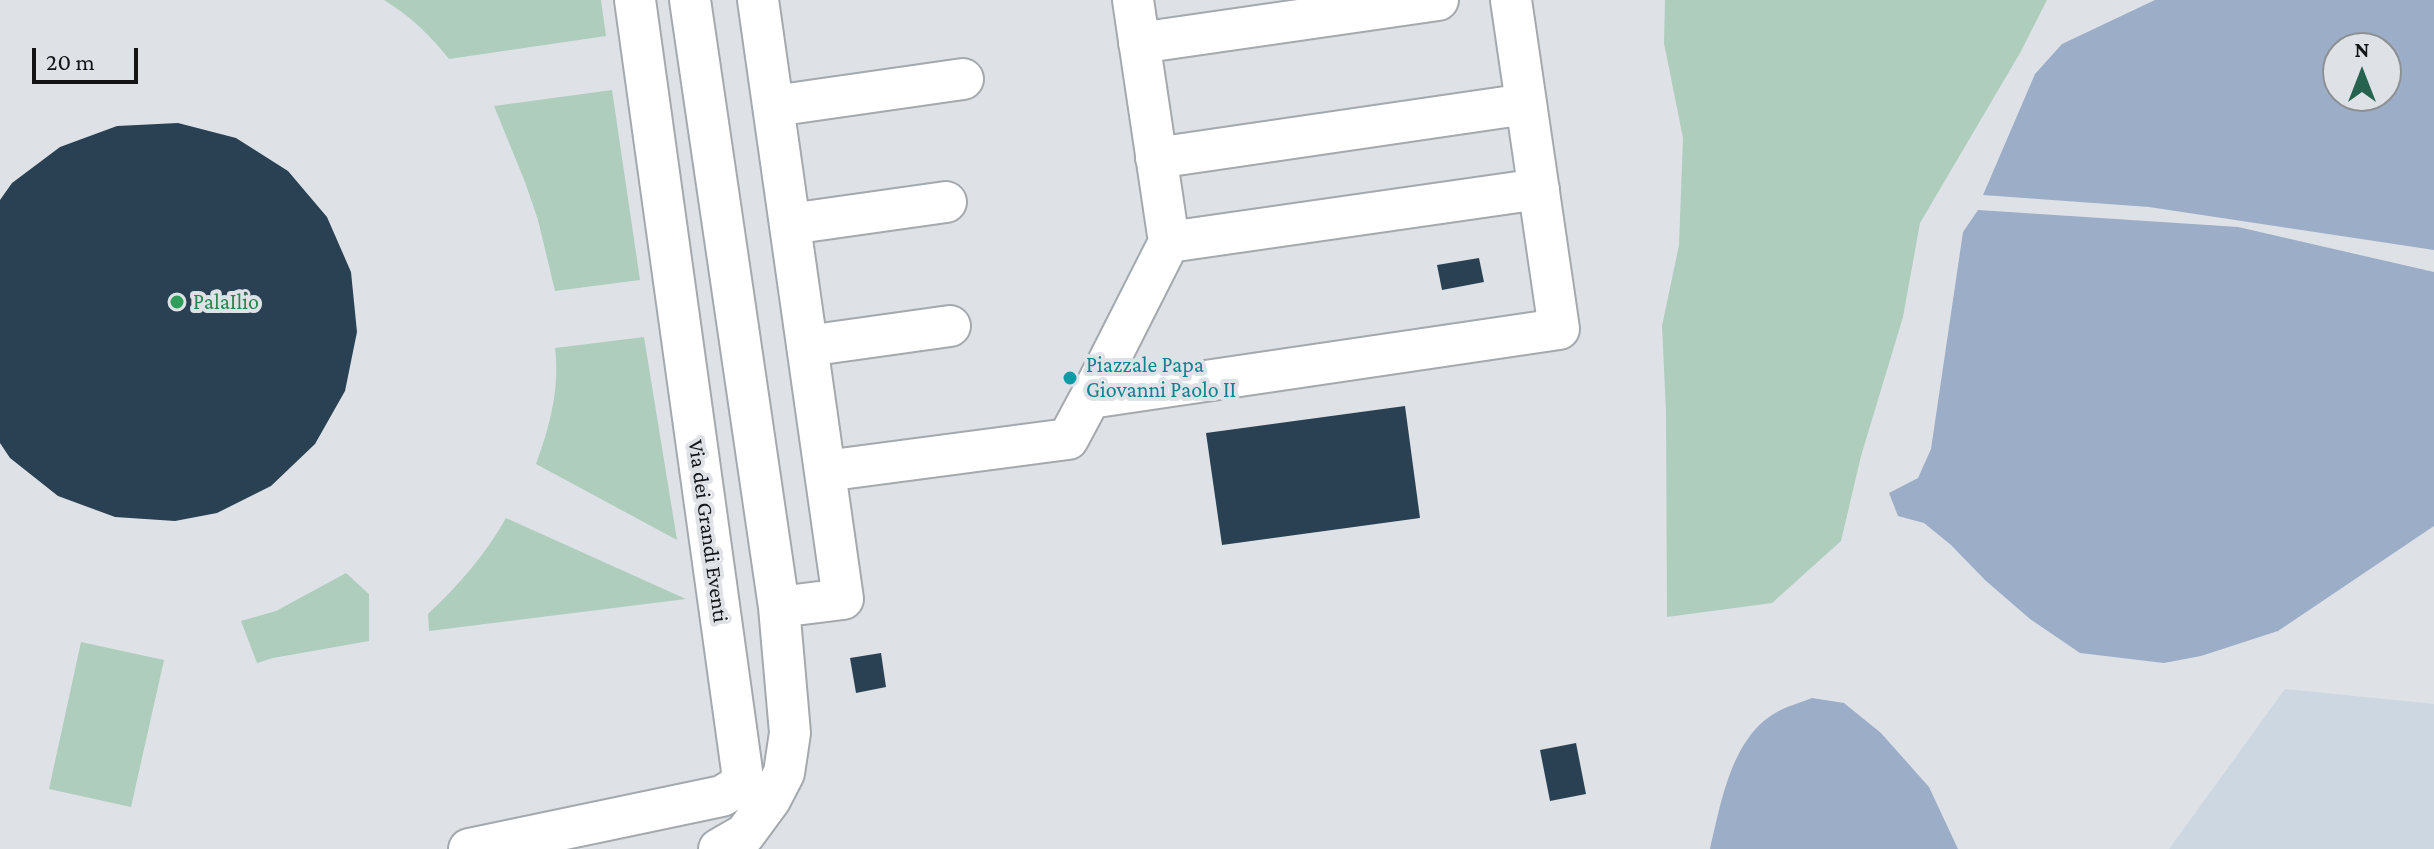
<!DOCTYPE html>
<html>
<head>
<meta charset="utf-8">
<style>
  body { margin:0 }
  #map { position:relative; width:2434px; height:849px; overflow:hidden; background:#dee2e7; font-family:"Crimson Pro",serif }
  canvas { display:block }
  .north { position:absolute; left:2322px; top:32px; width:80px; height:80px; box-sizing:border-box; background:#dee2e7; border:2px solid #8d9093; border-radius:50%; rotate:0deg; font-size:22px; font-weight:700; line-height:32px; text-align:center; color:#131416 }
  .north::after { content:''; display:block; margin:auto; width:28px; height:36px; background:#26634e; clip-path:polygon(50% 0,100% 100%,50% 72%,0 100%) }
  .scale { position:absolute; left:32px; top:48px; width:106px; height:36px; box-sizing:border-box; border:4px solid #131416; border-top:0; padding-left:10px; font-size:24px; line-height:28px; white-space:nowrap; color:#131416; -webkit-text-stroke:6px #dee2e7; paint-order:stroke }
</style>
</head>
<body>
<div id="map">
<canvas width="2434" height="849"></canvas>
<div class="north">N</div>
<div class="scale">20 m</div>
</div>
<script>
const c = document.querySelector('canvas').getContext('2d');
c.lineJoin = 'round';
function fillPath(path, color) {
  c.fillStyle = color;
  c.fill(path, 'evenodd');
}
function strokePath(path, color, width, dash) {
  c.strokeStyle = color;
  c.lineWidth = width;
  c.lineCap = dash ? 'butt' : 'round';
  c.setLineDash(dash || []);
  c.stroke(path);
}
function write(font, color, halo, rows, align = 'center') {
  c.font = font + ' "Crimson Pro",serif';
  c.lineWidth = 8;
  c.setLineDash([]);
  c.textBaseline = 'middle';
  c.strokeStyle = halo;
  c.fillStyle = color;
  for (const [text, x, y, turn = 0] of rows) {
    c.save();
    c.translate(x, y);
    c.rotate((+turn || 0) * Math.PI / 180);
    c.textAlign = isNaN(turn) ? turn : align;
    if (halo) c.strokeText(text, 0, 0);
    c.fillText(text, 0, 0);
    c.restore();
  }
}
const built = new Path2D(`
  M2285 689 2434 704V849H2169Z`);
const green = new Path2D(`
  M384 0H601L606 36 449 59C430 35 410 16 384 0Z
  M1665 0H2047L2020 53 1920 223 1903 317 1861 456 1841 541 1772 603 1667 617 1666 412 1662 326 1679 245 1683 138 1664 43Z
  M612 90 640 280 555 291 538 220 525 182 494 106Z
  M644 337 677 540 536 464C550 426 560 388 555 348Z
  M506 518 686 599 429 631 428 614C458 586 486 554 506 518Z
  M346 573 369 594V641L273 658 257 663 241 621 276 611Z
  M81 642 164 660 131 807 49 789Z`);
const water = new Path2D(`
  M2155 0H2434V250L2149 207 1983 195 2035 74 2062 44ZM2386 48V96H2338V48Z
  M1978 210 2238 227 2434 272V526L2278 631 2201 656 2164 663 2080 653 2030 619 1985 580 1951 545 1924 523 1898 516 1889 493 1918 478 1931 449 1963 232Z
  M1812 698 1844 703 1881 733 1929 787 1958 849H1710C1721 804 1731 737 1777 712 1787 706 1800 703 1812 698Z`);
const building = new Path2D(`
  M178 123 236 138 288 171 327 217 351 272 357 332 345 391 315 444 271 486 217 513 175 521 115 517 58 496 10 458 0 443V200L12 183 60 147 117 126Z
  M1479 258 1484 282 1442 290 1437 265Z
  M1405 406 1420 518 1222 545 1206 433Z
  M881 653 886 687 856 693 850 658Z
  M1576 743 1586 794 1550 801 1540 750Z`);
const minor = new Path2D(`
  M690 0 779 607 790 733 784 773 770 800 745 834 719 849
  M758 0 843 599 779 607
  M1139 43 1438 0
  M774 106 963 79
  M1156 158 1526 104
  M790 224 946 202
  M1169 242 1539 189
  M807 346 950 326
  M1090 398 1169 242 1133 0
  M825 471 1068 439 1090 398 1559 329 1511 0
  M469 849 722 796 740 785 742 771 635 0`);
const markers = [
  [177,302,8,"#2e9e5b"],
  [1070,378,8,"#0f9aa8"]
];
const leisureNames = [
  ["PalaIlio",193,302]
];
const cultureNames = [
  ["Piazzale Papa",1086,365],
  ["Giovanni Paolo II",1086,390]
];
const streetNames = [
  ["Via dei Grandi Eventi",708,531,82]
];
fillPath(built, '#ccd7e1');
fillPath(green, '#aecdbc');
fillPath(water, '#9cadc8');
fillPath(building, '#2a4154');
strokePath(minor, '#a4a9ad', 44);
strokePath(minor, '#fff', 40);
for (const [x, y, r, color] of markers) {
  const dot = new Path2D();
  dot.arc(x, y, r, 0, 2 * Math.PI);
  c.fillStyle = color;
  c.fill(dot);
  strokePath(dot, '#dee2e7', 3);
}
write('22px', '#27864d', '#dee2e7', leisureNames, 'left');
write('22px', '#0d838f', '#dee2e7', cultureNames, 'left');
write('22px', '#131416', '#dee2e7', streetNames);
</script>
</body>
</html>
